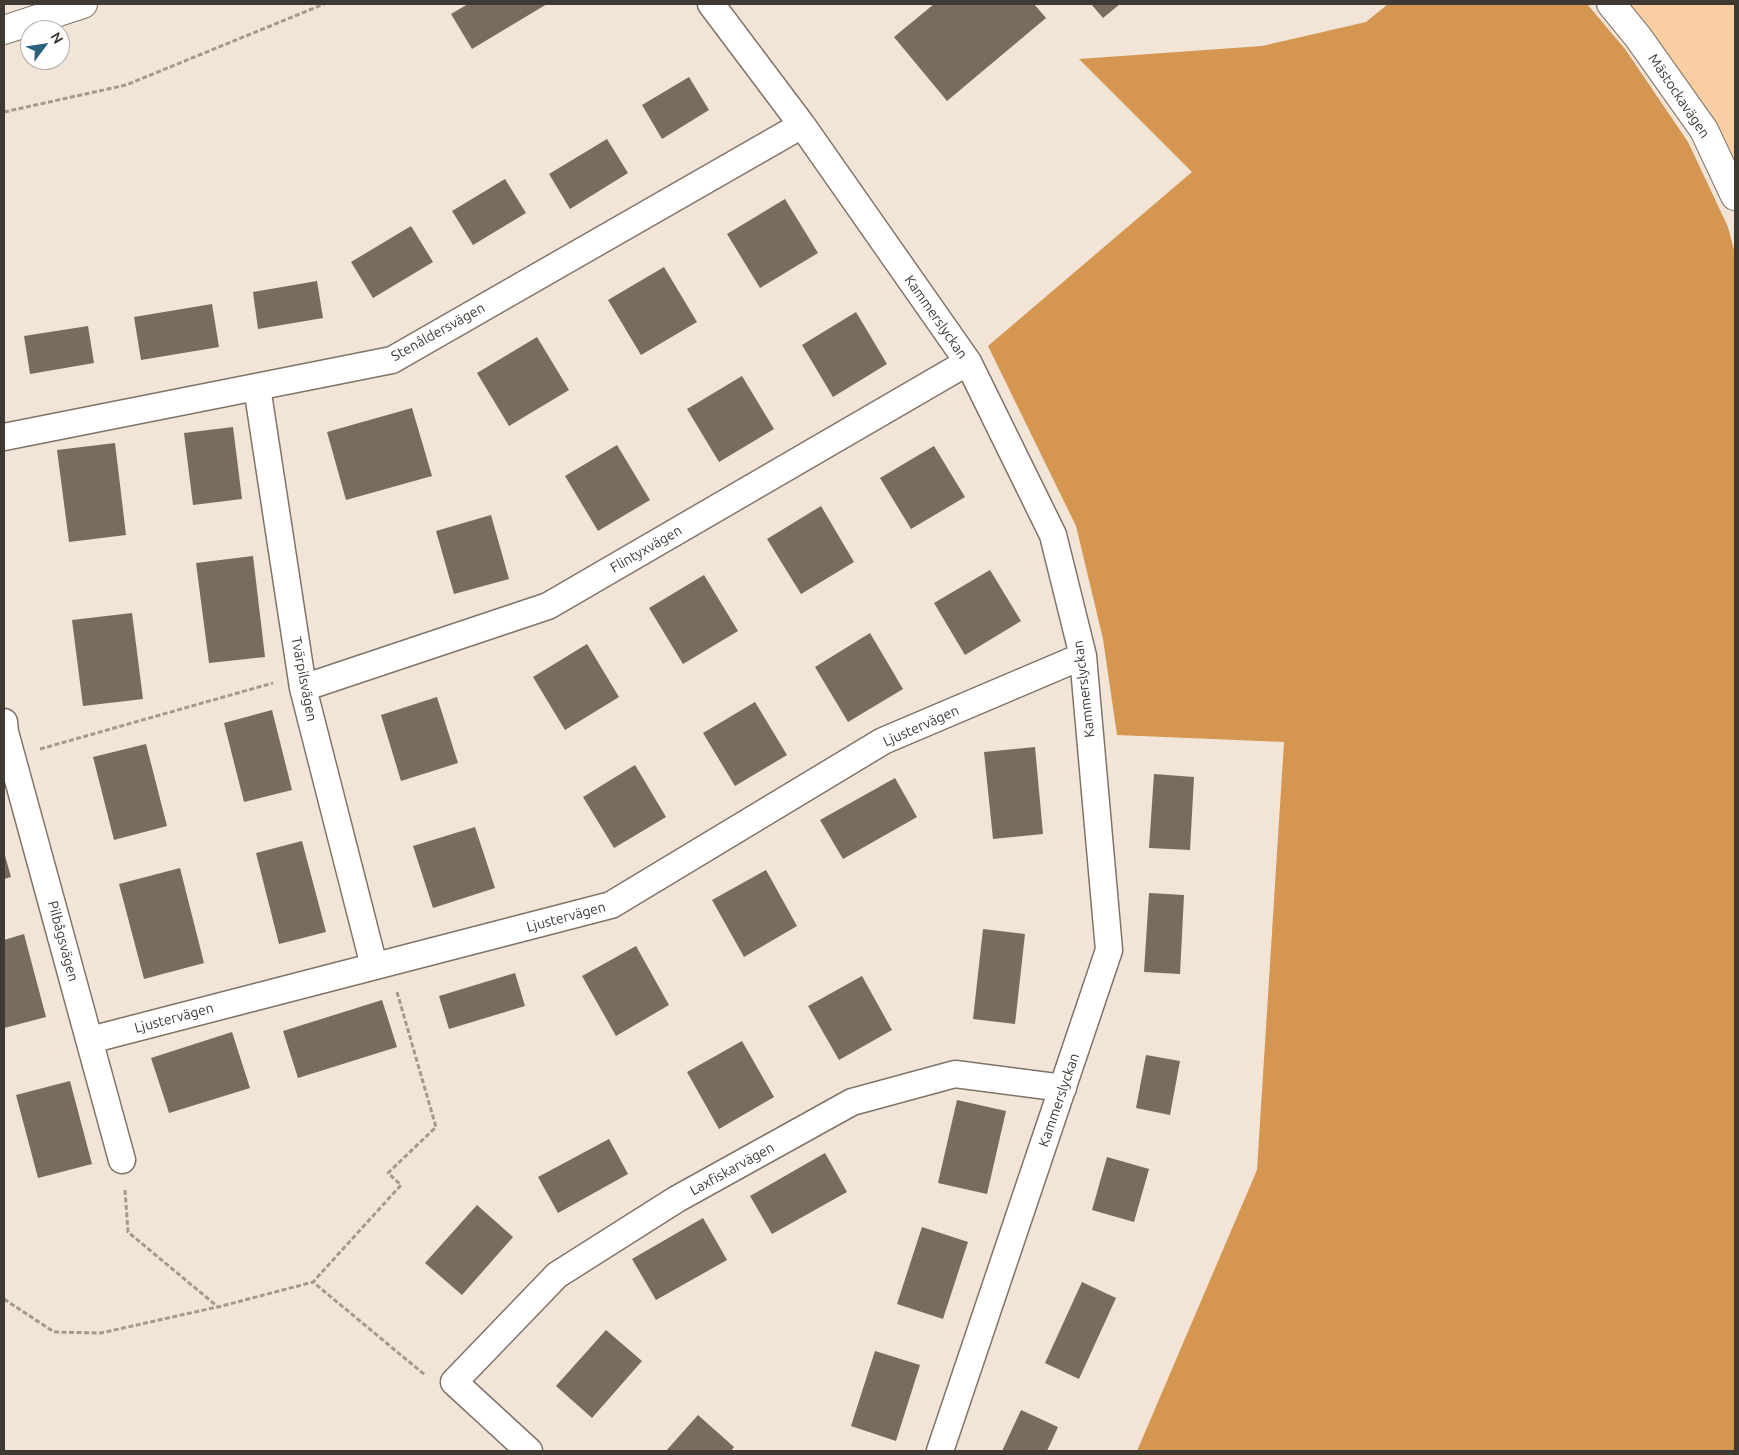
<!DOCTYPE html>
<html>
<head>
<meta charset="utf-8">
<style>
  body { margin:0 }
  #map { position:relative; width:1739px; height:1455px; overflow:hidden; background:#f2e4d6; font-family:Ubuntu,sans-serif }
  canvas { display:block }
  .frame { position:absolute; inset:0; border:5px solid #3f3934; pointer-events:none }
  .north { position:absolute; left:20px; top:20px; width:50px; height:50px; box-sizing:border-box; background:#fff; border:1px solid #b2b0ae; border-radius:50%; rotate:59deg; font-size:14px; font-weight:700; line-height:20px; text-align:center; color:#3f3934 }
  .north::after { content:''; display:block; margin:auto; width:18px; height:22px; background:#2c617d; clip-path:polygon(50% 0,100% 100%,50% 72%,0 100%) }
</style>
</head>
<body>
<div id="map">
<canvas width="1739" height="1455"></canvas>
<div class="frame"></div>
<div class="north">N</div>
</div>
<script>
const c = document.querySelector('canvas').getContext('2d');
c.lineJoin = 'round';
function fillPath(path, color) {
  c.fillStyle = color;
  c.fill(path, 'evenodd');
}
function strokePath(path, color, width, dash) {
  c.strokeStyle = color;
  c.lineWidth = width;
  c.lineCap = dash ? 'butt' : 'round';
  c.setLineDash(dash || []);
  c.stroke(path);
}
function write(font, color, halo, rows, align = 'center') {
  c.font = font + ' Ubuntu,sans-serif';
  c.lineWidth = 5;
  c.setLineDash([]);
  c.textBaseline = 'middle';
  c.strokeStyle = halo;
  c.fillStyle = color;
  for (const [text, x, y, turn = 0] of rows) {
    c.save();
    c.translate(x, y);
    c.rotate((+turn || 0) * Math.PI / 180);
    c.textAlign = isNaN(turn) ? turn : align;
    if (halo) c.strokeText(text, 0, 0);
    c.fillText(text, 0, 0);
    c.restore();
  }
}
const green = new Path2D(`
  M1629 4H1735V165L1639 15Z`);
const forest = new Path2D(`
  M1388 4H1587L1625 49 1688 142 1728 227 1735 254V1451H1137L1257 1170 1284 742 1117 735 1103 639 1076 526 988 346 1192 172 1079 59 1262 46 1366 22Z`);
const building = new Path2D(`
  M468 4H547L472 49 451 14Z
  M934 4H1034L1046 18 947 101 894 37Z
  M1091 4H1120L1103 18Z
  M689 77 709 110 662 139 642 105Z
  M607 139 628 173 570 209 549 174Z
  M505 179 526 213 473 245 452 211Z
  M785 199 818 253 760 288 727 234Z
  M411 226 433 262 373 298 351 262Z
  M664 267 697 322 641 355 608 300Z
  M317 281 323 318 258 329 253 292Z
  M212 304 219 347 141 360 134 317Z
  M856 312 887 364 833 397 802 345Z
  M88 326 94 363 30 374 24 336Z
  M537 337 569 390 509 426 477 373Z
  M742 376 774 429 719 462 687 409Z
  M412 408 432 476 346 500 327 432Z
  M233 427 242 499 193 505 184 433Z
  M115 443 126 535 69 542 57 450Z
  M617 445 650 500 598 531 565 476Z
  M934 446 965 497 911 529 880 478Z
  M821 506 854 562 801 594 767 539Z
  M491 515 509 579 454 594 436 531Z
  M253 556 265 657 209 663 196 563Z
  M990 570 1021 621 965 655 934 603Z
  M704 575 738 631 683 664 649 608Z
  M132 613 143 699 83 706 72 620Z
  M870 633 903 689 848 722 815 667Z
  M587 644 619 697 565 730 533 677Z
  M437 697 458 763 401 781 381 715Z
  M755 702 787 755 735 786 703 733Z
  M272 710 292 790 244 802 224 723Z
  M146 744 167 826 114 840 93 757Z
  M1035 747 1043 834 993 839 984 752Z
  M635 765 666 817 614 848 583 797Z
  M1154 774 1194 777 1190 850 1149 848Z
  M895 778 917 817 843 859 820 820Z
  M475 827 495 888 433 908 413 846Z
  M302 841 326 932 279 944 256 853Z
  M4 852 11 877 4 879Z
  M180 868 204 963 144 979 119 884Z
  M766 870 797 926 744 957 712 900Z
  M1149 893 1184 895 1180 974 1144 972Z
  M983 929 1025 934 1015 1024 973 1019Z
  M24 934 46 1017 4 1028V940Z
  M636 946 669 1005 616 1036 582 976Z
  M515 973 525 1006 449 1029 439 996Z
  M862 976 892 1030 839 1060 808 1006Z
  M382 1000 397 1047 298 1078 283 1031Z
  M232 1032 250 1088 169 1113 151 1058Z
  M742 1041 774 1097 719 1129 687 1072Z
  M1146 1055 1180 1061 1170 1115 1136 1108Z
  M70 1081 92 1164 38 1178 16 1095Z
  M957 1100 1006 1111 987 1194 938 1183Z
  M609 1139 628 1174 558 1213 538 1177Z
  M825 1153 847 1192 772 1234 750 1196Z
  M1107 1157 1149 1169 1134 1222 1092 1210Z
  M477 1205 513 1237 462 1295 425 1263Z
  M703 1218 727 1260 656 1300 632 1259Z
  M922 1227 968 1242 943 1319 897 1304Z
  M1082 1282 1116 1298 1079 1379 1045 1363Z
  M606 1330 642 1361 592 1418 556 1386Z
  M875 1351 920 1365 896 1441 851 1426Z
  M1021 1410 1058 1427 1047 1451H1002Z
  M698 1415 734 1447 731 1451H666Z`);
const path = new Path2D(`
  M4 112 126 85 324 4
  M40 749 273 683
  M397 992 436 1127 388 1173 401 1185 313 1282 425 1375
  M125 1190 128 1232 218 1307 313 1282
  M4 1299 54 1332 101 1333 217 1307`);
const street = new Path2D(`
  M711 4 802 125 968 362 1053 535 1083 656 1109 950 940 1451
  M257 387 303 688 374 966
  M4 437 392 360 802 125
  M303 688 548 606 968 362
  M4 722 5 732 122 1160
  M90 1040 611 905 883 741 1083 656
  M529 1451 454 1382 557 1275 677 1199 852 1102 955 1074 1063 1088`);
const secondary = new Path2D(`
  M1611 4 1638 37 1704 130 1735 196
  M4 30 83 4`);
const streetNames = [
  ["Mästockavägen",1679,96,56],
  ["Kammerslyckan",936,317,55],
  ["Stenåldersvägen",438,332,-29],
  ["Flintyxvägen",646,549,-30],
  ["Tvärpilsvägen",304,679,79],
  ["Kammerslyckan",1084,689,-97],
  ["Ljustervägen",921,726,-24],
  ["Ljustervägen",566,917,-15],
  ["Pilbågsvägen",63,941,75],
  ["Ljustervägen",174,1018,-15],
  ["Kammerslyckan",1059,1100,-71],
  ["Laxfiskarvägen",732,1169,-29]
];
fillPath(green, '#f9cea2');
fillPath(forest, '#d49651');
fillPath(building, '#786c5f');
strokePath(street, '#807367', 29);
strokePath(secondary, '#807367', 30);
strokePath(path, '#a4998f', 3, [5, 2.5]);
strokePath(street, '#fff', 26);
strokePath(secondary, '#fff', 28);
write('14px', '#3f3934', '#fff', streetNames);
</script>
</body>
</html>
